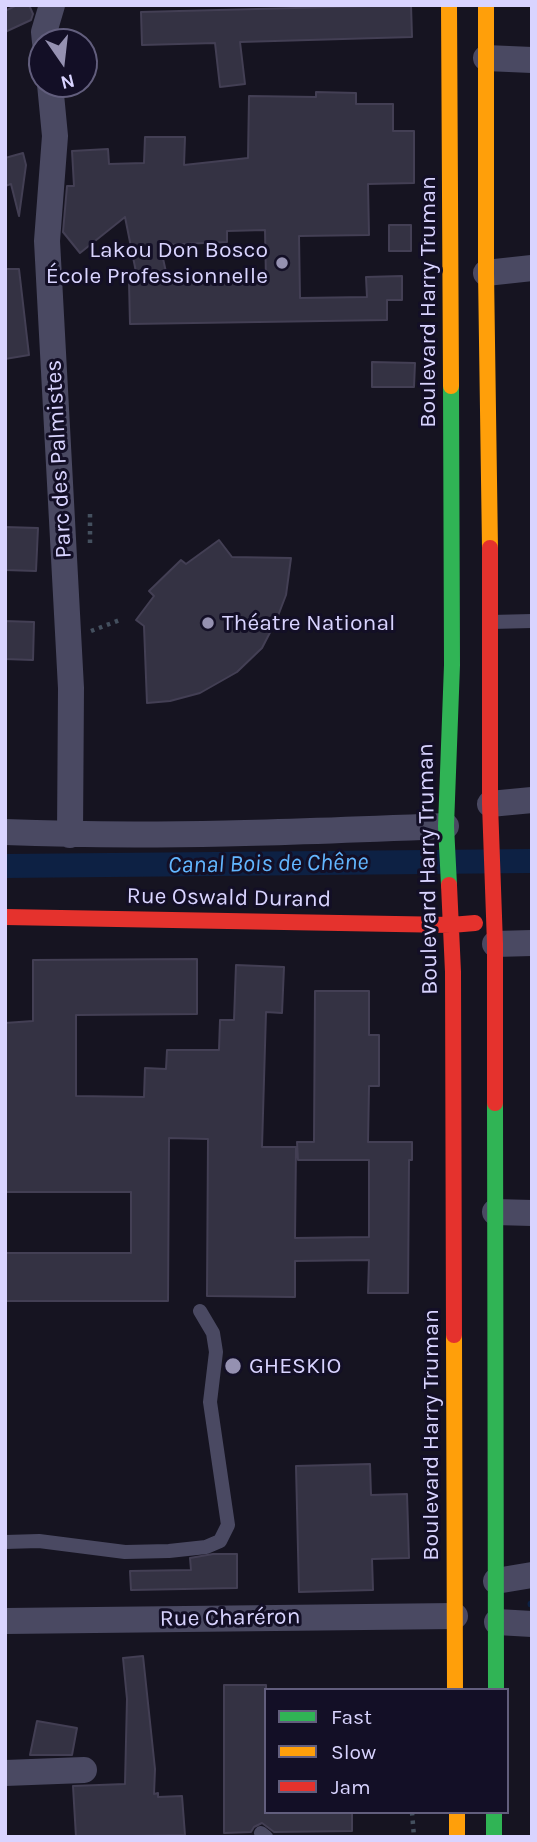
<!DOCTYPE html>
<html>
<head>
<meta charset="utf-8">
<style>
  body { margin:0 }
  #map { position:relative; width:537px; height:1842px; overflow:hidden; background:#161421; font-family:Karla,sans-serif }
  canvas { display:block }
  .frame { position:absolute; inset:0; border:7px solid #d9d4ff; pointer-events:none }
  .legend { position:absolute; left:264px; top:1688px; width:245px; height:126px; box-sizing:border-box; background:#130f26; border:2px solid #625e7d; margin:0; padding:9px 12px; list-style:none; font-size:21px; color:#d9d4ff }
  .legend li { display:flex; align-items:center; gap:14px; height:35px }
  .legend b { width:35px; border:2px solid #625e7d }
  .north { position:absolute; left:28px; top:28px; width:70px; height:70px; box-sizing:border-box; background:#130f26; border:2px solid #625e7d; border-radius:50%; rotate:166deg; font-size:19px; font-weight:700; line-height:28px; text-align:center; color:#d9d4ff }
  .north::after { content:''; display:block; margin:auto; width:24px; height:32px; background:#9591b1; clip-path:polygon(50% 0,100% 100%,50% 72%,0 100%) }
</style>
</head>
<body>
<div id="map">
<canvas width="537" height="1842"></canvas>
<div class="frame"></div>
<ul class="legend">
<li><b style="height:9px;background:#30b455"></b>Fast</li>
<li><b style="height:9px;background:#ff9f0a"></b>Slow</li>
<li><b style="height:9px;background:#e5322d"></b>Jam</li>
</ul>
<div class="north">N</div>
</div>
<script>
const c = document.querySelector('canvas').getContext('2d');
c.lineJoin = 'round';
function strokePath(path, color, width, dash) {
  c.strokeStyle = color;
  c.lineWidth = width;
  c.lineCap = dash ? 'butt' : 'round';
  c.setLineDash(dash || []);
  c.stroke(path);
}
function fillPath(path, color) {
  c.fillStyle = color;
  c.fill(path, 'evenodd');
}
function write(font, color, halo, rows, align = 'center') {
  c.font = font + ' Karla,sans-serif';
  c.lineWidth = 6;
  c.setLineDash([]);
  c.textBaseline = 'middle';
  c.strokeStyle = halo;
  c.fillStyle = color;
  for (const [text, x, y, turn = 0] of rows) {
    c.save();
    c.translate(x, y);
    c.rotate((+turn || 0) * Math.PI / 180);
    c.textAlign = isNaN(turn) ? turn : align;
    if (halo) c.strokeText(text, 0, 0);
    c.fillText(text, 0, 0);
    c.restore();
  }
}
const stream = new Path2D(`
  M531 1604H532`);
const canal = new Path2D(`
  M5 866 532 861`);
const building = new Path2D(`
  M17 5H29L33 14 31 20 5 32V11Z
  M411 5 412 37 240 42 245 84 220 87 215 43 142 45 141 12Z
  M316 92 356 93V104H393V131H414V183L368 184 369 235 299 236 300 298 367 297 366 277 402 276V300H387V320L130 324 129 282H138L125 217 80 253 63 232 67 186H74L72 151 108 149 109 164 144 163 145 137H185L184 165 248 158 249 96 316 97ZM265 230 266 280 168 281 160 245 227 242V231Z
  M23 153 26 165 19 216 11 184 5 186V158Z
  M389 225H411V251H389Z
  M5 269H19L29 355 5 359Z
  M372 362 415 363 414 387H372Z
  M5 527 38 528 36 571 5 570Z
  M219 540 232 557 291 558 286 595 276 621 262 648 237 672 200 693 170 701 147 703 144 626 136 620 154 596 149 591 181 560 186 564Z
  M5 621 34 622 33 660 5 659Z
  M197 959V1014L76 1015V1096L144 1097 145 1068 166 1069 167 1050H219L220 1020H234L236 965 284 967 282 1013 266 1012 262 1147H296L295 1238 369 1237V1160H298L297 1142H314L315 991H369V1035H379V1086H369L368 1142H412V1160H409L408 1293H368L369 1260 295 1261V1297L207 1296 208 1139 169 1138 168 1301H5V1253H131V1192H5V1023L33 1021V960Z
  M370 1464 371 1495 407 1494 409 1558 372 1559 373 1590 299 1592 296 1466Z
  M213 1554H237V1588L131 1590 130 1571 191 1570 190 1558Z
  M143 1656 155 1769 154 1794 158 1793V1797L182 1796 185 1835 76 1837 73 1786 125 1784 127 1699 123 1658Z
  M224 1685H266V1812H352V1831L274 1832 262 1823 254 1827 251 1832 224 1833Z
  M37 1721 77 1728 72 1755H30Z`);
const path = new Path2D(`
  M90 543V509
  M91 631 120 620
  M412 1812 414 1837`);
const lane = new Path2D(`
  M491 622 532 621
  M5 1542 39 1541 125 1552 169 1551 206 1547 220 1541 228 1525 210 1402 216 1352 213 1333 200 1311
  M261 1833 266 1837`);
const street = new Path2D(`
  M45 42 44 32 52 5
  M486 58 532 60
  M50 84 55 136 47 241 71 688 70 835
  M486 273 532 268
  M490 804 532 800
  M5 832C152 838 299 832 446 826
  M495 944 532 943
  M495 1212 532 1213
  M496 1581 532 1575
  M5 1621 455 1616
  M497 1622 532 1624
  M5 1773 84 1770`);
const fast = new Path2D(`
  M449 885 446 826 452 665 451 386
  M495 1103 496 1690
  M494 1812V1837`);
const slow = new Path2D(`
  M449 5 451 386
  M486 5V273L490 548
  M454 1335 455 1690
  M457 1812V1837`);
const jam = new Path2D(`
  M490 548V804L495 944V1103
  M449 885 453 972 454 1335
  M5 917 451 925 475 923`);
const markers = [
  [282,263,7,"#9591b1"],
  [208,623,7,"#9591b1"],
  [233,1366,9,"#9591b1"]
];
const poiNames = [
  ["Lakou Don Bosco",268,250,"right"],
  ["École Professionnelle",268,276,"right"],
  ["Théatre National",222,623],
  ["GHESKIO",249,1366]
];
const streetNames = [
  ["Boulevard Harry Truman",428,302,-90],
  ["Parc des Palmistes",59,459,-93],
  ["Boulevard Harry Truman",428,869,-91],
  ["Rue Oswald Durand",229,898,1],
  ["Boulevard Harry Truman",431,1435,-90],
  ["Rue Charéron",230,1618,-1]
];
const waterNames = [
  ["Canal Bois de Chêne",268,864,-1]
];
strokePath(stream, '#0d2144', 7);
strokePath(canal, '#0d2144', 24);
fillPath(building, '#343243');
strokePath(building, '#433f54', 2);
strokePath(path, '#44505f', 4.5, [3.5, 5]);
strokePath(lane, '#4a4962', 14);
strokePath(street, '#4a4962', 26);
strokePath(fast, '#30b455', 16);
strokePath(slow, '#ff9f0a', 16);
strokePath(jam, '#e5322d', 16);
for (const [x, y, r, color] of markers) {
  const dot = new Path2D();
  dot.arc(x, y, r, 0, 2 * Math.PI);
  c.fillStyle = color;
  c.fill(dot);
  strokePath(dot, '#130f26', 2.5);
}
write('23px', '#d9d4ff', '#130f26', poiNames, 'left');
write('23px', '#d9d4ff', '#130f26', streetNames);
write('italic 24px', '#62b6ff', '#130f26', waterNames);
</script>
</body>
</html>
